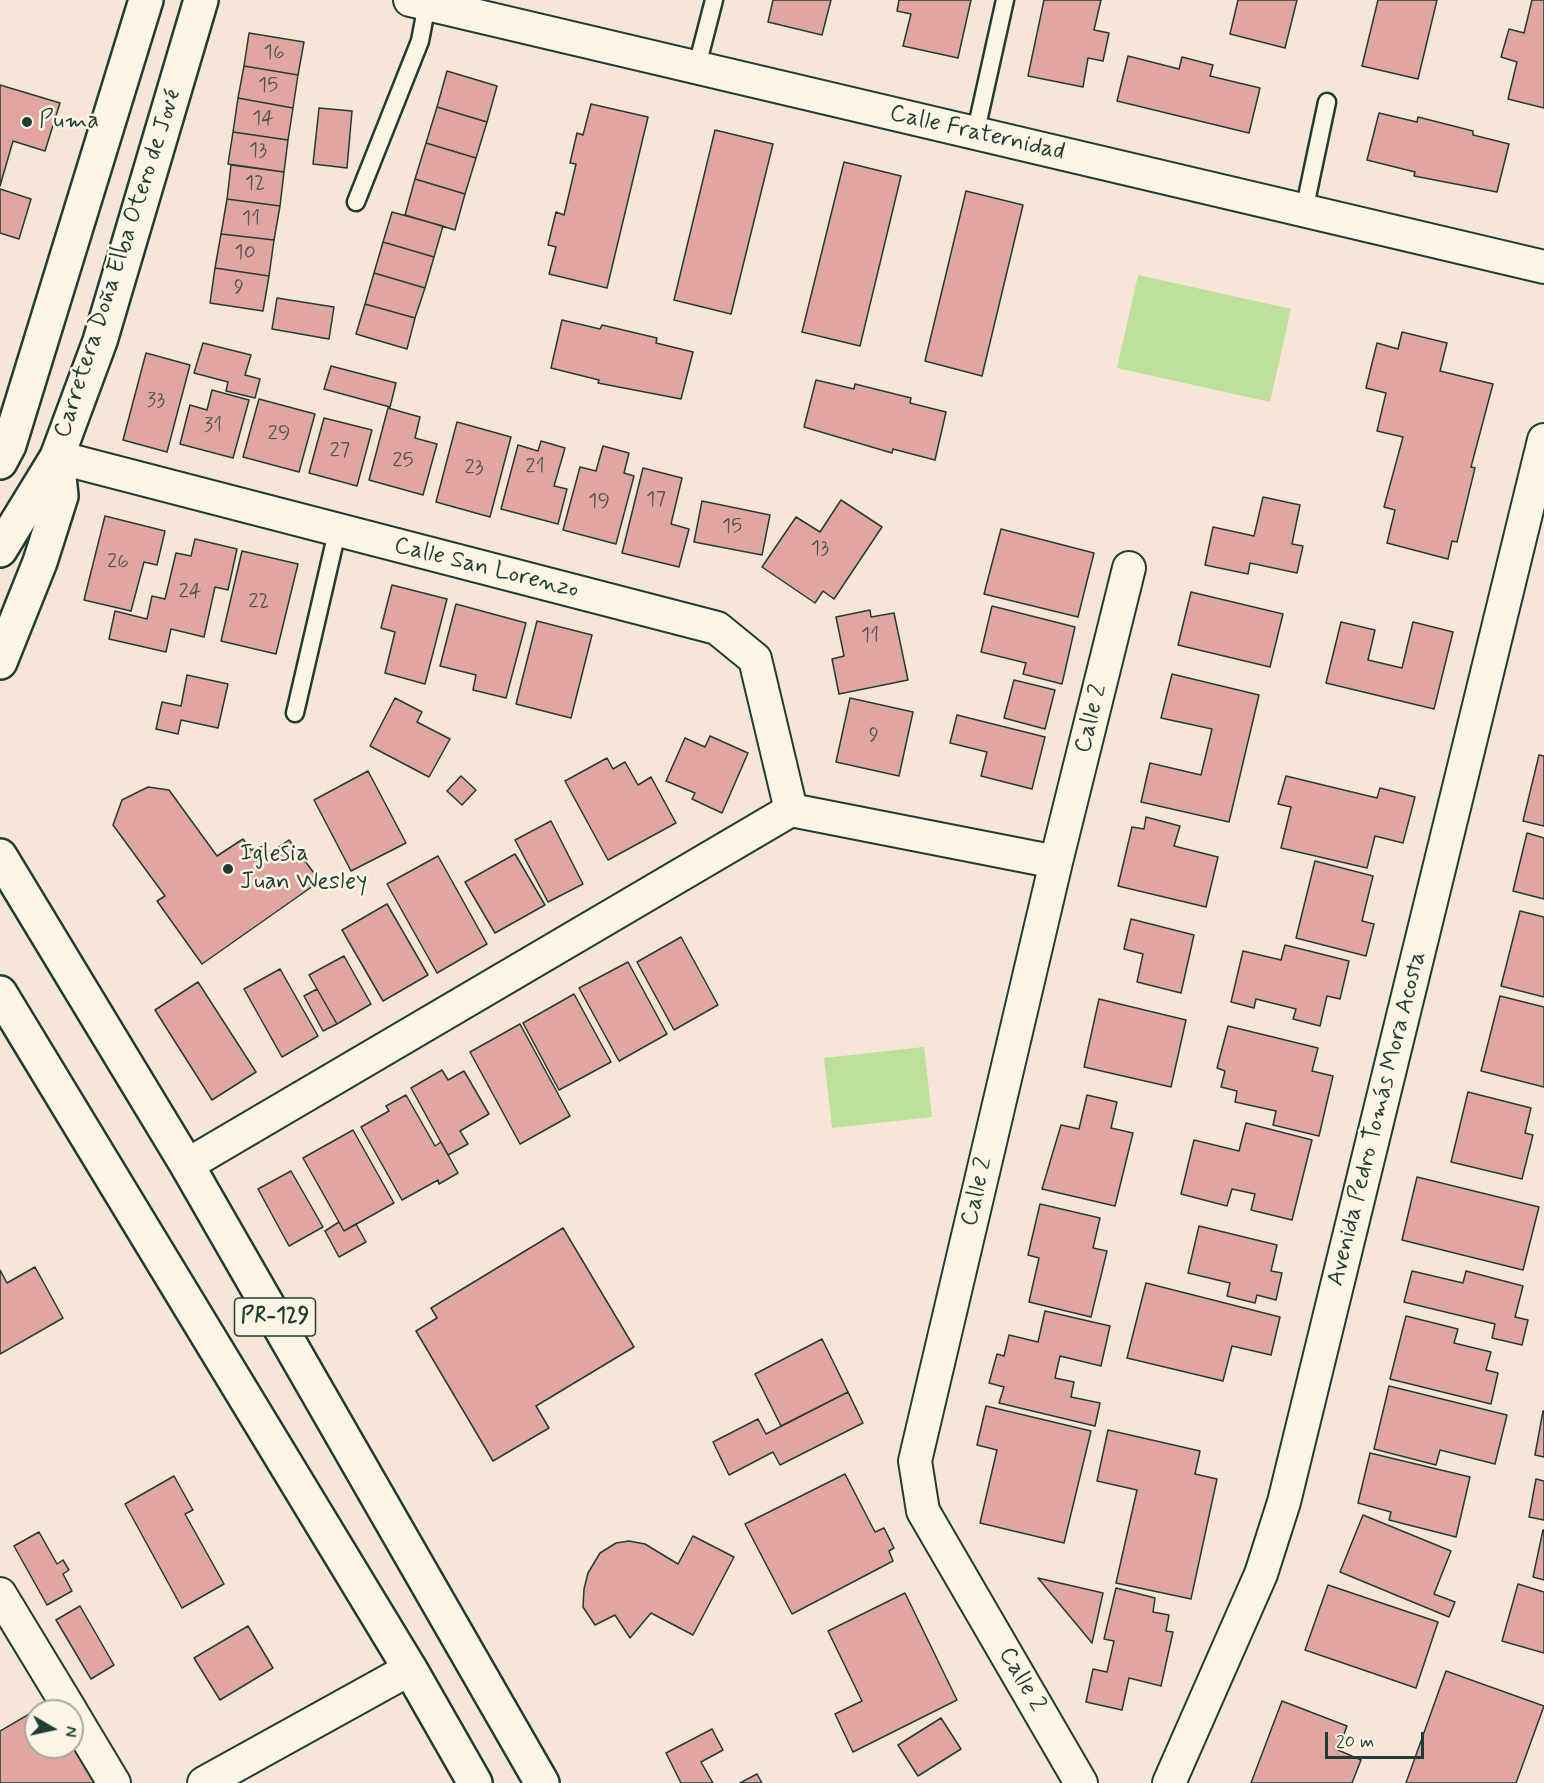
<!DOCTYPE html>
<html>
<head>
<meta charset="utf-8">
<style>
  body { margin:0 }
  #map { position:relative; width:1544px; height:1783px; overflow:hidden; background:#f7e5d7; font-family:Mynerve,sans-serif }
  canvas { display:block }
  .north { position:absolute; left:24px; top:1699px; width:60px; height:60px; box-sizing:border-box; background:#fcf5e5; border:2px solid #a4ab9e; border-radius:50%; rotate:99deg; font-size:16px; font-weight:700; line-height:24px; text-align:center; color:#1f3d34 }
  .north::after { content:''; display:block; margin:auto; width:21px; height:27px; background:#1f3d34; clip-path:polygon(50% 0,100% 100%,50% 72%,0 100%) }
  .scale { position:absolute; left:1325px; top:1732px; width:99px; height:27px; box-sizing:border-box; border:3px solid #1f3d34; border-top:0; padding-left:8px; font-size:18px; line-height:21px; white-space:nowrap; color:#1f3d34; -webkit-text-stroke:4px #fcf5e5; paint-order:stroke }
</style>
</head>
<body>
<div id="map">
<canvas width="1544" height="1783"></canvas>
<div class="north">N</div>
<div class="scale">20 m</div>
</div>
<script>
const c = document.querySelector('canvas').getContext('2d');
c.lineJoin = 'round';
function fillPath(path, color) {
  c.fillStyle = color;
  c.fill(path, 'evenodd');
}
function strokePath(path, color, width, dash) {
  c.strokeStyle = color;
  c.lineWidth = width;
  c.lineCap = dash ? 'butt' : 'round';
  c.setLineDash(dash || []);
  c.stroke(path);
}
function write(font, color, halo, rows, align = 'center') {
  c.font = font + ' Mynerve,sans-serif';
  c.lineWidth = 5;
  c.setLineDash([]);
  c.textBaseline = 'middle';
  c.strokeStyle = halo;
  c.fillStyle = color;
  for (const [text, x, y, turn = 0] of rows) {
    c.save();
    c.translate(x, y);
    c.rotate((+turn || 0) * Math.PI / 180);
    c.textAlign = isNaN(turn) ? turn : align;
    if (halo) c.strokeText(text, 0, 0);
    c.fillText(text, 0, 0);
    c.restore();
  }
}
const green = new Path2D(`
  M1138 275 1291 309 1270 402 1117 368Z
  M924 1047 932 1117 832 1128 824 1058Z`);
const building = new Path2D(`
  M773 0H831L822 35 768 22Z
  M899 0H971L958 58 903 46 911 14 897 11Z
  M1044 0H1101L1094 30 1109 33 1103 61 1088 58 1083 87 1028 76Z
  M1238 0H1297L1285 48 1230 34Z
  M1378 0H1437L1418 79 1362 66Z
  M1532 0H1544V108L1508 99 1517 62 1501 57 1509 29 1524 33Z
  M249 33 304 42 298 75 244 66Z
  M1128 56 1179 69 1182 57 1213 65 1210 76 1260 88 1249 133 1117 101Z
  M244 66 298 75 293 108 238 98Z
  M447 71 497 86 487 122 437 107Z
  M0 85 60 103 45 151 13 141 0 186Z
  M238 98 293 108 288 140 233 132Z
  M591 104 648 117 607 288 549 274 556 247 548 245 556 212 564 215 576 164 570 163 577 133 583 135Z
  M437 107 487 122 476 158 426 143Z
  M319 108 352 111 347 168 313 164Z
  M1379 113 1417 122 1418 117 1473 131V135L1509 144 1497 192 1414 176 1415 172 1367 160Z
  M715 130 773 144 731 314 674 300Z
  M233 132 288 140 284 172 228 164Z
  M426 143 476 158 465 194 415 179Z
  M844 162 901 176 860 346 802 332Z
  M231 165 284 172 280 206 227 199Z
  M415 179 465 194 455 230 405 215Z
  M0 189 31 199 19 239 0 233Z
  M966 191 1023 205 982 376 925 361Z
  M227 199 280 206 274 240 221 234Z
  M392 212 443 226 434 257 383 242Z
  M221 234 274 240 269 276 215 268Z
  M383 242 434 257 425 288 374 273Z
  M215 268 269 276 263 311 210 303Z
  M374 273 425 288 415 318 365 304Z
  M277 298 334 307 329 339 272 329Z
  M365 304 415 318 407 349 356 334Z
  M562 320 600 329 602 325 657 338 656 343 693 352 681 399 598 383 599 380 551 368Z
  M1402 332 1447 343 1440 371 1493 384 1471 467 1475 468 1457 542 1452 541 1448 559 1387 543 1395 510 1384 507 1403 437 1377 431 1386 393 1366 388 1377 343 1398 349Z
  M203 343 251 355 245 375 260 379 255 398 226 391 228 382 194 373Z
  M146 353 190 365 167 452 123 440Z
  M331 366 396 383 390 407 324 389Z
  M816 380 854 389 855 384 911 398 910 403 946 412 935 460 893 449 892 453 804 427Z
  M212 390 249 400 233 458 180 444 190 405 207 410Z
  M259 399 315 414 299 472 243 457Z
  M388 408 420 417 415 438 437 444 423 495 369 480Z
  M324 418 372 430 357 486 309 473Z
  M457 422 511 437 490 517 436 502Z
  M541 441 565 448 554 486 567 489 558 524 501 509 518 445 538 451Z
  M603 446 629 453 624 473 634 476 616 544 563 530 580 467 596 471Z
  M643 468 682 478 671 524 689 529 679 567 622 553Z
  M1263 497 1300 505 1292 544 1303 546 1297 573 1250 563 1248 574 1205 565 1213 527 1254 536Z
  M841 500 882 527 834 599 823 591 815 603 762 567 796 517 820 532Z
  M702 501 770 515 762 555 694 542Z
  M105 516 165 531 157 565 144 562 131 611 84 600Z
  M1001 529 1094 553 1078 617 984 594Z
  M195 539 237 549 228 590 215 587 204 637 171 629 166 652 109 639 115 611 147 619 152 596 165 599 176 553 191 556Z
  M242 551 298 564 276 654 221 641Z
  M392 585 447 599 425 684 385 673 395 632 381 628Z
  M1191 592 1283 614 1270 667 1178 645Z
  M456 604 526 623 506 698 473 690 476 675 440 666Z
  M992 606 1075 627 1062 684 1023 674 1026 663 981 652Z
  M870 610 871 617 894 613 908 680 839 694 832 659 844 656 836 617Z
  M537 621 592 635 571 718 516 704Z
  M1341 622 1375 630 1368 660 1402 668 1413 622 1453 632 1434 709 1326 683Z
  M1172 674 1259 695 1229 822 1141 802 1150 763 1201 775 1212 729 1161 718Z
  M187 675 228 684 218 728 181 720 178 734 156 729 162 702 181 706Z
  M1014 680 1055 690 1045 729 1004 718Z
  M395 698 422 712 417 722 450 739 429 777 370 746Z
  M850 698 913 712 899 776 836 762Z
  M957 715 1045 737 1032 789 981 776 987 752 950 743Z
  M710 736 748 753 722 813 692 799 695 793 666 781 685 738 705 747Z
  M1539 755 1544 756V826L1523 821Z
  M607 758 613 769 625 762 638 785 651 777 676 823 608 860 565 781Z
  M368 771 406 843 351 871 314 800Z
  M461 776 476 790 462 805 447 791Z
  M1286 776 1377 798 1380 788 1415 797 1403 843 1375 836 1367 868 1281 848 1291 807 1278 804Z
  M148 787 169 790 217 856 243 839 251 850 264 846 270 853 289 840 320 881 202 964 157 901 165 896 113 825 122 800Z
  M1146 817 1180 826 1174 846 1218 857 1206 907 1118 886 1132 827 1144 829Z
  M551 821 583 884 548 902 515 840Z
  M1527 833 1544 838V899L1513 891Z
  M515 854 545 905 495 933 465 882Z
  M438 856 487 944 437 973 387 884Z
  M1315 861 1373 876 1362 921 1374 924 1366 956 1296 938Z
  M387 904 428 975 383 1001 342 930Z
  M1520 911 1544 917V997L1501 986Z
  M1131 919 1194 935 1181 993 1137 982 1143 954 1124 949Z
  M681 937 718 1005 674 1030 637 962Z
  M1285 945 1349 961 1340 999 1327 996 1320 1026 1293 1019 1296 1009 1256 999 1254 1008 1231 1002 1243 951 1281 960Z
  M344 956 371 1004 337 1024 309 975Z
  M628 962 667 1034 619 1061 579 988Z
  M280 969 318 1036 282 1057 244 989Z
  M198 982 256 1072 212 1100 155 1010Z
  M317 989 337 1024 323 1031 304 996Z
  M574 994 611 1062 559 1090 523 1023Z
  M1500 996 1544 1007V1087L1481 1071Z
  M1099 999 1186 1020 1171 1087 1084 1067Z
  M520 1024 570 1116 520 1144 470 1052Z
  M1228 1026 1318 1048 1312 1071 1333 1076 1319 1136 1273 1125 1276 1111 1235 1102 1237 1091 1221 1087 1225 1071 1217 1068Z
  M442 1070 448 1080 464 1071 489 1114 460 1131 468 1144 448 1155 411 1088Z
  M1468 1092 1531 1108 1525 1133 1533 1135 1522 1179 1451 1162Z
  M406 1095 435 1146 441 1142 458 1173 439 1184 438 1180 402 1200 361 1127 389 1111 386 1106Z
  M1087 1095 1117 1102 1111 1128 1133 1133 1115 1206 1042 1189 1061 1125 1079 1129Z
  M1246 1123 1312 1140 1292 1220 1251 1210 1255 1194 1232 1189 1227 1206 1181 1194 1194 1140 1239 1151Z
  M353 1130 394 1203 344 1231 303 1158Z
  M291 1171 323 1227 289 1246 258 1189Z
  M1417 1177 1539 1207 1523 1270 1402 1240Z
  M1040 1204 1100 1218 1093 1248 1107 1251 1091 1317 1029 1302 1039 1258 1028 1255Z
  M339 1222 344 1231 356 1224 366 1242 339 1257 325 1231Z
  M1199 1226 1277 1245 1271 1271 1282 1273 1276 1300 1257 1295 1255 1303 1227 1296 1230 1283 1188 1273Z
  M563 1228 634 1347 536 1406 549 1428 493 1461 416 1331 437 1318 431 1308Z
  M35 1267 63 1318 0 1354V1270L7 1283Z
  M1412 1271 1463 1283 1466 1271 1523 1286 1515 1317 1528 1320 1522 1345 1492 1338 1495 1324 1404 1302Z
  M1146 1283 1280 1317 1271 1355 1232 1346 1223 1381 1127 1358Z
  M1045 1311 1110 1326 1101 1366 1060 1356 1055 1378 1074 1382 1071 1397 1100 1403 1095 1426 999 1403 1004 1387 989 1383 997 1354 1004 1356 1009 1335 1038 1342Z
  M1406 1316 1458 1329 1454 1343 1491 1352 1486 1370 1498 1373 1491 1404 1390 1379Z
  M822 1339 848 1392 781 1426 755 1374Z
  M1389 1386 1507 1415 1495 1464 1440 1450 1436 1465 1374 1449Z
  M848 1392 863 1423 780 1465 773 1452 729 1475 713 1442 758 1419 766 1434Z
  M986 1406 1091 1431 1064 1543 980 1523 997 1450 977 1445Z
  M1543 1411H1544V1457L1535 1455Z
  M1108 1430 1200 1451 1195 1474 1217 1479 1191 1599 1116 1583 1137 1490 1097 1481Z
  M1370 1453 1470 1477 1456 1537 1389 1520 1391 1512 1358 1503Z
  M845 1474 875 1532 884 1528 894 1548 889 1551 893 1561 792 1614 745 1524Z
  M174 1476 193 1510 185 1514 224 1584 182 1608 125 1504Z
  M1536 1479 1544 1481V1520L1529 1517Z
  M1363 1515 1451 1551 1434 1594 1455 1602 1449 1617 1340 1572Z
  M1543 1530H1544V1580L1533 1577Z
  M39 1532 57 1564 63 1560 69 1570 63 1574 72 1591 47 1605 14 1546Z
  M693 1536 734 1557 693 1635 651 1613 630 1638 615 1615 595 1625 583 1607 584 1589 588 1573 600 1553 616 1543 629 1541 645 1544 678 1564Z
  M1038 1578 1103 1593 1092 1643Z
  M1518 1584 1544 1592V1653L1502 1641Z
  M1328 1585 1438 1622 1416 1688 1305 1650Z
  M1116 1588 1155 1598 1153 1612 1169 1615 1166 1631 1173 1632 1161 1686 1129 1678 1122 1710 1086 1702 1093 1669 1107 1672 1114 1641 1104 1639Z
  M905 1593 957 1700 853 1752 835 1714 862 1701 828 1631Z
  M80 1606 114 1665 91 1679 56 1620Z
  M248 1626 273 1668 220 1700 194 1658Z
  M1446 1671 1544 1706 1516 1783H1406Z
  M1282 1701 1347 1726 1338 1750 1361 1760 1352 1783H1251Z
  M48 1703 52 1711H36V1747H72V1744L95 1783H0V1731Z
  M941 1718 961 1749 918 1776 898 1745Z
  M712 1729 723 1750 701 1762 713 1783H681L666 1753Z
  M757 1774 762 1783H740Z`);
const service = new Path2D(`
  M697 66 714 0
  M975 135 1005 0
  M356 202 420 41 427 4
  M1304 211 1327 102
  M295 713 337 532`);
const minor = new Path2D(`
  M410 0 1544 267
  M57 457 717 628 755 659 791 810
  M187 1165 791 810 1056 862
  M0 1594 71 1711
  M72 1713 114 1783
  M204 1783 410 1669
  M1081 1783 923 1511 915 1461 1056 862 1129 568
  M1169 1783 1261 1574 1284 1502 1544 440`);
const tertiary = new Path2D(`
  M0 462 9 445 146 0
  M0 550 57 457 100 341 201 0`);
const primary = new Path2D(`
  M0 662 40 562 61 496 57 457
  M0 856 187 1165 542 1783
  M0 993 410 1669 475 1783`);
const markers = [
  [27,122,6,"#1f3d34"],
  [228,869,6,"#1f3d34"]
];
const numberNames = [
  ["16",274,54],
  ["15",268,87],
  ["14",263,120],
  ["13",258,152],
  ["12",255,185],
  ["11",251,220],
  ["10",245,254],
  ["9",239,289],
  ["33",156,402],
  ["31",213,427],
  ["29",279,435],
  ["27",340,452],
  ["25",403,462],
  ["21",535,468],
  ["23",474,469],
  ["17",656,501],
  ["19",599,503],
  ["15",732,528],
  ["13",820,550],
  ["26",118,563],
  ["24",190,593],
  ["22",259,603],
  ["11",870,637],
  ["9",874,737]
];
const shields = [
  [275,1317,81]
];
const shieldNames = [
  ["PR-129",275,1317]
];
const poiNames = [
  ["Puma",39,122],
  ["Iglesia",240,855],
  ["Juan Wesley",240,883]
];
const streetNames = [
  ["Calle Fraternidad",977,134,13],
  ["Carretera Doña Elba Otero de Jové",119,264,-72],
  ["Calle San Lorenzo",486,569,14],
  ["Calle 2",1092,719,-76],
  ["Avenida Pedro Tomás Mora Acosta",1378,1119,-76],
  ["Calle 2",978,1192,-77],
  ["Calle 2",1021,1680,60]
];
fillPath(green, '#bde09a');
fillPath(building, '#e1a6a1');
strokePath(building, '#1f3d34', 1.5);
strokePath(service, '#1f3d34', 21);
strokePath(minor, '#1f3d34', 36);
strokePath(tertiary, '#1f3d34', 38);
strokePath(primary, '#1f3d34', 38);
strokePath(service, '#fcf5e5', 16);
strokePath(minor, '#fcf5e5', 32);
strokePath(tertiary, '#fcf5e5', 33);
strokePath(primary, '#fcf5e5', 33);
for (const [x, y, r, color] of markers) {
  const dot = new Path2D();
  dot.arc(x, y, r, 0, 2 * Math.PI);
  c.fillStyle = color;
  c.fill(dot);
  strokePath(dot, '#fcf5e5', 2);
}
write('21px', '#50574f', null, numberNames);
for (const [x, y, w] of shields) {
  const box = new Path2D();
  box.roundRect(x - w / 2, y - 19, w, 38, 4.5);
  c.fillStyle = '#fcf5e5';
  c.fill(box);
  strokePath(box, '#1f3d34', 1.5);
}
write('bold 22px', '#1f3d34', null, shieldNames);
write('24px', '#1f3d34', '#fcf5e5', poiNames, 'left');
write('24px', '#1f3d34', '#fcf5e5', streetNames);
</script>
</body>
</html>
